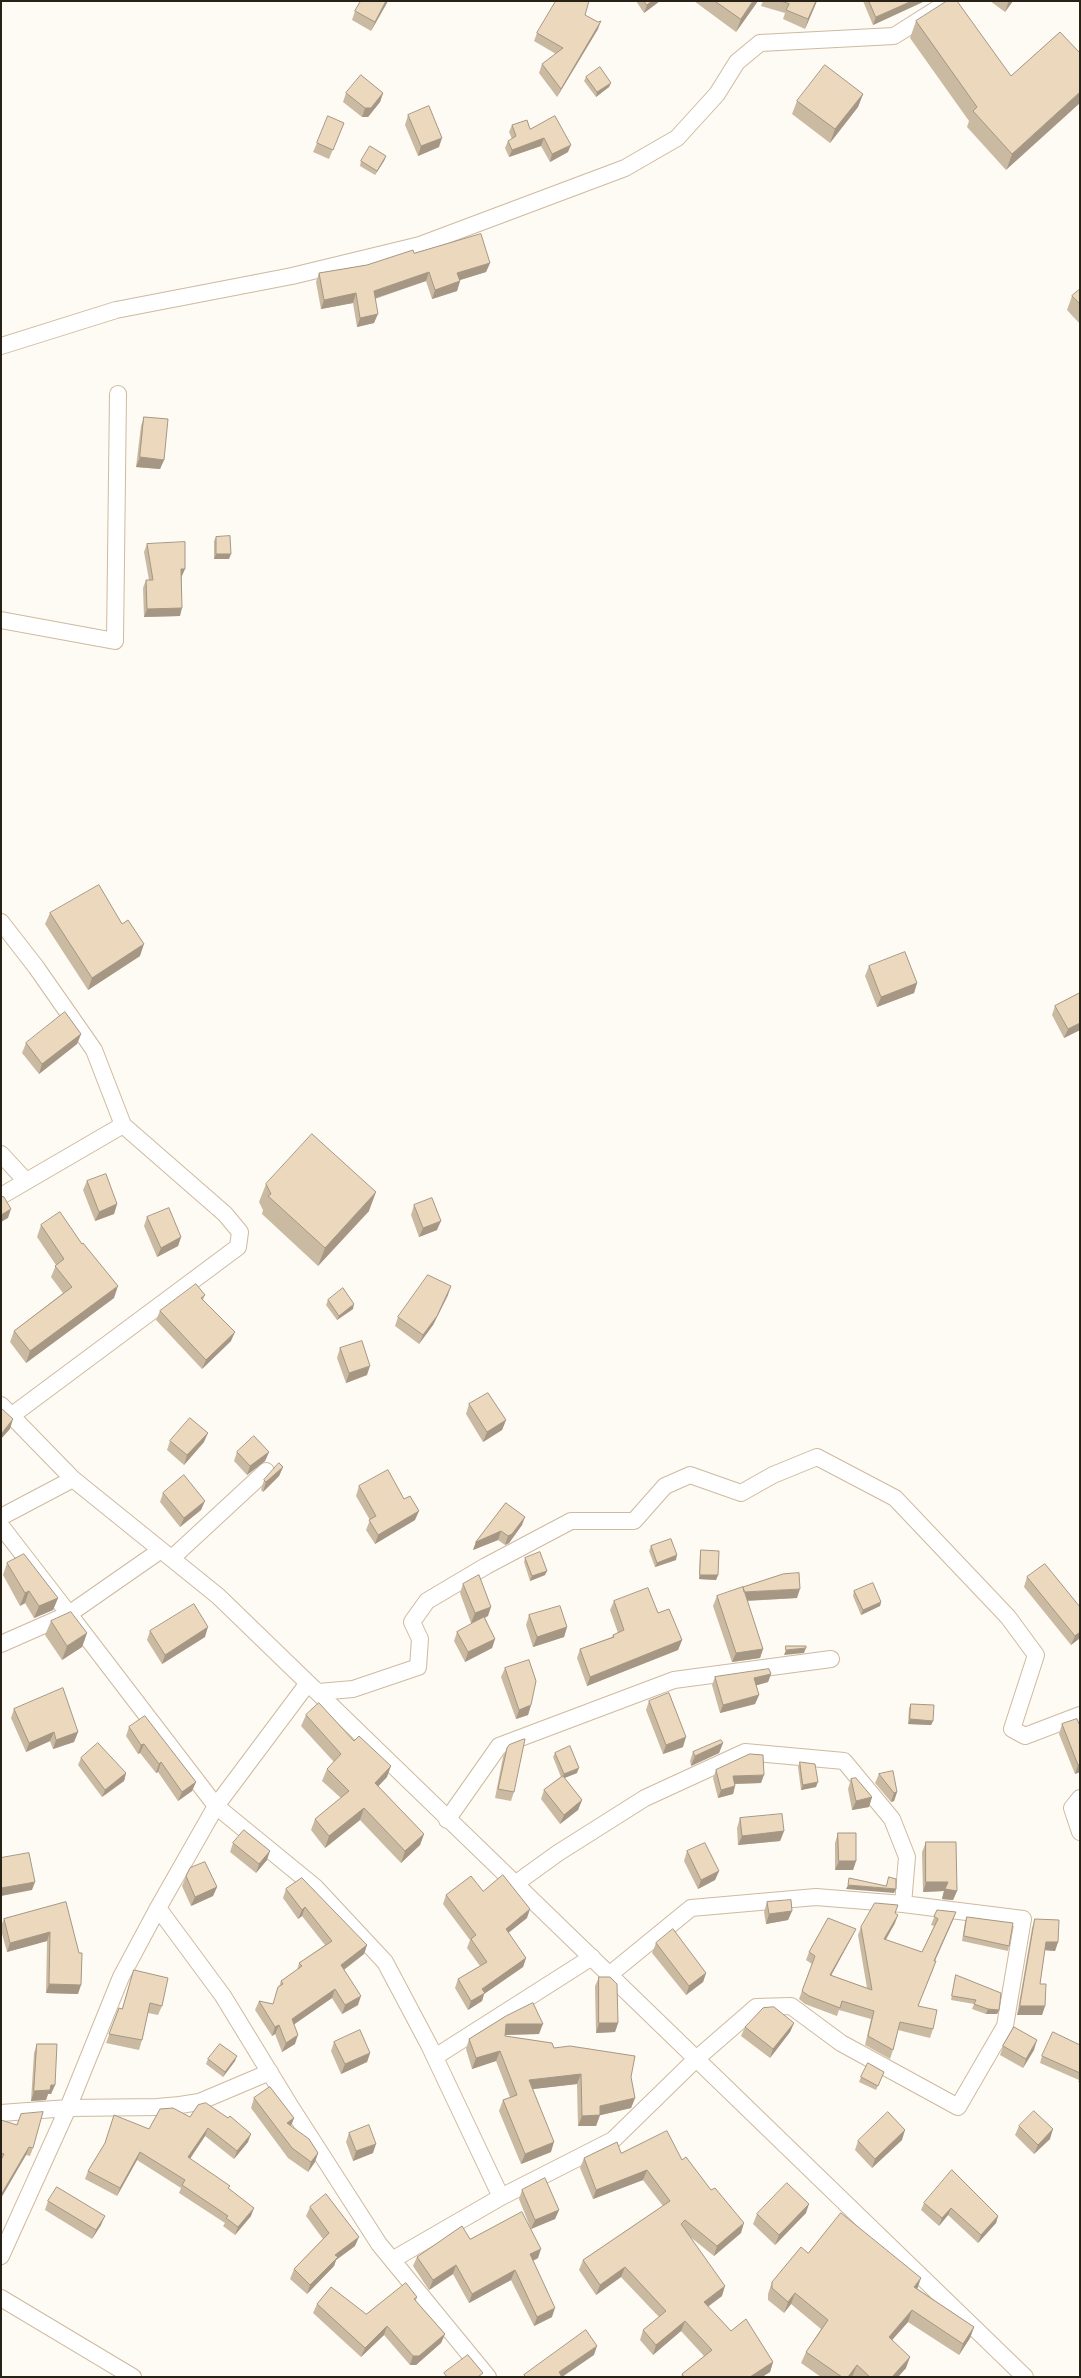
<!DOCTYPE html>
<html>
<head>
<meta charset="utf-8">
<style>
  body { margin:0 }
  #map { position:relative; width:1081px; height:2378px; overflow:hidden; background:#fefaf4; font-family:Cabin,sans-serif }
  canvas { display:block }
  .frame { position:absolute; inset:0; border:2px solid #282116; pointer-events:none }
</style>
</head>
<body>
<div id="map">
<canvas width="1081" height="2378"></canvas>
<div class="frame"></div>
</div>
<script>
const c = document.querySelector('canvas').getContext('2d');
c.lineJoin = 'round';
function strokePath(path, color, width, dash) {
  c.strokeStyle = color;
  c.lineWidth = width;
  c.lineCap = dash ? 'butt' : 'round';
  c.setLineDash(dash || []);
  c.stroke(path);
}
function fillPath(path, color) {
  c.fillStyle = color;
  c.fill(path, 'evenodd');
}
const minor = new Path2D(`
  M1 346 116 310 292 276 420 245 625 168 677 138 717 94 737 62 760 43 894 36 940 7 944 1
  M1 620 115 641 118 394
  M1 922 36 967 94 1050 123 1125 1 1196
  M1 1154 26 1181
  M1 1405 73 1479 218 1596 1025 2377
  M11 1416 238 1247 240 1232 225 1214 123 1125
  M1 1517 73 1479
  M1 1526 69 1614 1 1644
  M161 1550 69 1614 216 1806 315 1887 385 1962 429 2045 501 2197
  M172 1558 266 1471
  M318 1692 353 1689 418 1667 420 1639 412 1622 427 1601 486 1566 571 1521H634L665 1486 690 1475 741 1493 773 1475 817 1457 895 1498 1008 1617 1036 1655 1012 1729 1025 1736 1080 1715
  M1080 1798 1072 1808 1080 1832
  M447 1820 499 1746 674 1680 831 1659
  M515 1884 558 1853 645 1798 745 1752 844 1761 892 1819 907 1857 903 1904
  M158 1908 223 1996 289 2104 379 2244 488 2377
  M435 2057 592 1957
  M1 2113 68 2108 157 2107 180 2105 199 2102 270 2072
  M1 2256 68 2108 121 1977 158 1908 216 1806 308 1683
  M392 2260 501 2197 613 2140 695 2060 756 2007 791 2006 841 2043 958 2107 1005 2026 1023 1919 903 1904 816 1897 691 1908 609 1975
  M1 2298 133 2377`);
const wall = new Path2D(`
  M361 1H388L371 31 352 20 355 11Z
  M636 1H660L644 13Z
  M694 1H758L736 32Z
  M763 1H817L805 29 783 19 785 13 761 6Z
  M863 1H925L873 25Z
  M990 1H1013L1005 12Z
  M585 15 598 29 557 97 539 73 542 64 556 54 534 41 537 33Z
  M916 21 1011 76 1060 32 1006 170 967 127 969 121 910 38Z
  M586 77 609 87 596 97 584 81Z
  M346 93H383L380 102 368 117H362L343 102Z
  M863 94 858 107 830 143 792 114 797 101Z
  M408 115 439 147 418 156 405 125Z
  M344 123 329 159 313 152 317 143Z
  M512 125 530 129 568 152 550 162 541 146 509 157 505 148 508 141 512 139 509 132Z
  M386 156 384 161 375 175 360 166 361 161Z
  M414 253 490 263 486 272 459 280 460 281 457 291 432 299 426 281 375 299 374 323 357 327 353 303 321 309 316 282 319 273 367 265Z
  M1080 289V324L1067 310 1072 296Z
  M144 417 164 460 160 469 136 467 141 426Z
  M216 537 229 559H214V541Z
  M147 544 182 576 180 616 144 617 143 588 146 580H149L144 552Z
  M50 913 140 956 88 990 45 924Z
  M869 966 917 983 914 993 877 1007 865 976Z
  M1080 993V1030L1064 1038 1052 1015 1055 1006Z
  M81 1034 77 1044 39 1074 22 1053 26 1043Z
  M87 1181 117 1204 114 1214 95 1221 83 1190Z
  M266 1184 369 1211 318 1266 262 1214 263 1210 259 1202Z
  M414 1205 437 1230 419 1237 411 1215Z
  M147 1217 181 1237 178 1246 157 1257 144 1226Z
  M41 1225 82 1244 114 1298 26 1363 10 1342 14 1331 63 1293 51 1277 56 1265 37 1237Z
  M205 1295 203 1300 231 1341 202 1369 156 1320 160 1311Z
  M448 1295 433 1325 419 1344 395 1326 398 1317Z
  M328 1300 353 1309 337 1320 326 1305Z
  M340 1348 367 1375 346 1383 337 1358Z
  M469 1404 506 1420 502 1430 483 1442 466 1414Z
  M170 1441 204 1442 184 1465 167 1450Z
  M237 1452H269L265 1461 247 1475 234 1461Z
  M283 1467 279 1476 263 1492 261 1490 264 1480Z
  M359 1486 415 1520 375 1544 366 1530 370 1520 356 1496Z
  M163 1493 201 1510 180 1527 160 1502Z
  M506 1503 522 1525 509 1543 505 1545 498 1540 473 1550 476 1542Z
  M651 1546 676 1560 655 1567 649 1551Z
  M701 1550 718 1575 716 1580 699 1579 700 1555Z
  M525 1558 545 1575 530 1581 524 1562Z
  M7 1563 58 1598 53 1610 34 1618 25 1603 20 1606 3 1575Z
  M1027 1577 1080 1607V1638L1071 1645 1024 1587Z
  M463 1584 488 1616 485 1618 495 1639 492 1648 465 1662 454 1641 457 1632 484 1618 471 1623 460 1593Z
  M854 1591 881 1602 880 1606 861 1615 853 1596Z
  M717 1596 797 1598 747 1601 763 1649 760 1658 732 1662 713 1606Z
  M614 1601 658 1613 682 1640 678 1650 587 1686 577 1658 580 1649 612 1637 613 1635 618 1633 610 1610Z
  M529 1615 567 1627 564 1637 533 1647 526 1625Z
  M51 1621 87 1633 82 1647 62 1660 45 1635Z
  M150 1631 205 1637 162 1664 147 1640Z
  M505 1668 531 1705 528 1715 516 1719 501 1677Z
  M771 1674 768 1682 756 1685 759 1695 755 1704 720 1713 712 1685 715 1677Z
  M649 1701 683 1747 663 1754 646 1710Z
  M911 1704 933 1721 931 1725 908 1724 909 1708Z
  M14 1709 78 1732 74 1742 53 1749 50 1741 26 1752 11 1718Z
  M306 1715 387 1777 378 1786 424 1834 420 1845 401 1863 360 1820 325 1848 311 1830 315 1819 341 1798 322 1781 327 1769 334 1762 301 1726Z
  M1062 1724 1080 1726V1772L1075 1774 1059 1734Z
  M129 1727 196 1782 192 1791 178 1801 158 1772 156 1773 140 1753 138 1754 126 1736Z
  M723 1743 719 1753 691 1766 690 1761 693 1752Z
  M507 1748 514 1792 511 1801 495 1798 503 1757Z
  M555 1753 577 1773 564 1778 582 1800 578 1810 560 1824 541 1799 544 1790 561 1777 553 1757Z
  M81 1758 126 1773 124 1781 102 1797 78 1765Z
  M800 1762 816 1787 801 1790 798 1767Z
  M716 1770 761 1783 735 1784V1786L733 1794 718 1798 713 1778Z
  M879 1774 897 1792 894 1801 891 1802 875 1783Z
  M851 1779 872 1797 869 1807 852 1810 848 1789Z
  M740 1818 784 1831 780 1841 738 1845 737 1828Z
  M838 1833 856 1861 853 1870H835V1843Z
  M926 1842 957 1891 953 1900 942 1899 944 1891 923 1892 922 1852Z
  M233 1843 267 1860 256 1873 230 1852Z
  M687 1851 719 1871 715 1880 698 1889 684 1861Z
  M186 1876 217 1887 213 1896 191 1906 182 1886Z
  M286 1889 367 1945 364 1954 344 1970 358 2005 342 2014 332 1998 294 2024 295 2044 282 2052 275 2034 272 2036 255 2010 259 2001 273 2004 281 1981 297 1970 299 1963 325 1945 302 1916 298 1919 283 1898Z
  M483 1891 527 1918 508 1933 526 1958 523 1967 484 1994 482 2001 468 2010 455 1988 458 1979 480 1966 467 1948 470 1940 443 1904 446 1895Z
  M66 1902 78 1994 46 1993 47 1941 7 1952 1 1930V1926L4 1919Z
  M767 1902 792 1911 788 1920 766 1924 764 1912Z
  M937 1910 953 1920 935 1961 933 1970 918 2006 933 2029 930 2038 898 2030 893 2050 890 2059 865 2045 871 2019 839 2010 837 2016 805 2004 799 1999 812 1964 806 1960 809 1952 852 1937 831 1975 867 1988 858 1935 861 1927 895 1913V1923L886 1940 922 1952 934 1926 931 1925Z
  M967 1917 1009 1946 1008 1951 962 1941 965 1922Z
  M1035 1919 1058 1942 1055 1951 1045 1950 1040 1984 1045 2006 1042 2015H1017L1032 1928Z
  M656 1943 706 1973 703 1982 686 1995 652 1953Z
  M134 1970 162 2006 158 2015 148 2013 142 2040 139 2050 106 2043 119 2008 122 2009Z
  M956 1975 999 2010 997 2014H986L972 2009 974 2004 951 2000 955 1979Z
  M599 1977 618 2023 615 2032 596 2033 595 1986Z
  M506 2016 539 2034 505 2035V2036L554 2048 631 2077 635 2098 631 2108 600 2115 596 2126H578L577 2084 533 2089 551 2152 521 2164 499 2111 503 2100 510 2097 496 2061 472 2069 466 2049 469 2039Z
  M794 2023 790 2032 770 2058 741 2036 745 2027Z
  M334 2042 370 2053 367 2062 341 2074 331 2051Z
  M37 2044 55 2085 51 2094H48L46 2100 31 2101 34 2053Z
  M1080 2045V2082H1078L1079 2080 1040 2063 1042 2056Z
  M1003 2046 1034 2050 1023 2068 1000 2055Z
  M208 2059 235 2061 223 2077 206 2064Z
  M884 2072 876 2090 859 2082 861 2077Z
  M254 2098 294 2118 291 2126 318 2153 315 2162 308 2172 288 2158 251 2108Z
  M190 2117 248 2142 234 2159 205 2136 190 2159 229 2189 251 2216 235 2235 223 2226 225 2223 179 2193 181 2188 137 2160 117 2196 85 2179 88 2171 149 2129Z
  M1 2120 33 2148 30 2156 26 2155 1 2198Z
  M1019 2126 1050 2139 1034 2154 1015 2135Z
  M349 2133 373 2153 353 2161 346 2142Z
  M902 2140 872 2168 855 2150 858 2141Z
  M621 2153 682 2160 741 2233 714 2256 689 2236 722 2296 708 2307 731 2331 773 2362 770 2372 762 2377H681L682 2374 704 2356 681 2331 653 2355 640 2340 643 2330 659 2317 621 2277 596 2295 579 2270 583 2260 663 2206 643 2180 593 2199 580 2168 584 2158Z
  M522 2190 559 2210 555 2219 531 2229 519 2199Z
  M48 2201 101 2225 92 2239 45 2210Z
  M924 2203 998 2216 996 2223 978 2243 948 2215 939 2226 921 2210Z
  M310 2207 355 2246 336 2260 334 2266 307 2294 290 2279 294 2269 323 2239 306 2216Z
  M806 2213 775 2245 753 2224 757 2214Z
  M470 2239 538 2258 533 2261 552 2317 534 2326 511 2280 469 2303 453 2274 429 2290 413 2266 417 2257Z
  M808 2253 918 2289 974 2327 970 2338 959 2355 908 2322 892 2340 906 2368 898 2377H854L853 2376 852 2377H821L801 2363 806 2352 821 2329 791 2304 784 2313 768 2300V2294L772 2282Z
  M417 2297 416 2301 445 2334 441 2343 416 2365H410L384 2335 361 2357 313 2313 317 2304 366 2314Z`);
const shadedWall = new Path2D(`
  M386 1H388L371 31 375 22Z
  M652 1H660L644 13 647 5Z
  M753 1H758L736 32 741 19Z
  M816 1H817L805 29 808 19Z
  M912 1H925L873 25 876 17Z
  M1010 1H1013L1005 12 1008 3Z
  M601 21 598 29 557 97 561 89Z
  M611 83 609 87 596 97 597 92Z
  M1080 92V103L1006 170 1012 154Z
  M383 93 380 102 368 117H362L365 108Z
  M863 94 858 107 830 143 835 129Z
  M442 138 439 147 418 156 421 146Z
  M544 138 541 146 509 157 512 150Z
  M571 145 568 152 550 162 552 154Z
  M386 156 384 161 375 175 377 171Z
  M490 263 486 272 454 282 457 273Z
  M429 272 426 281 370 300 374 291Z
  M460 281 457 291 432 299 435 290Z
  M356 293 353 303 321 309 324 300Z
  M378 314 374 323 357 327 360 318Z
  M140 457 164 460 160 469 136 467Z
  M216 554H231L229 559H214Z
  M181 569H185L182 576H179Z
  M182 608 180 616 144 617 147 609Z
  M144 944 140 956 88 990 92 978Z
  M917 983 914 993 877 1007 881 997Z
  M1080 1023V1030L1064 1038 1068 1029Z
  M81 1034 77 1044 39 1074 42 1064Z
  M376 1192 369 1211 318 1266 325 1248Z
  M117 1204 114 1214 95 1221 99 1212Z
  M11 1209 8 1218 1 1222V1215Z
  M441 1221 437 1230 419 1237 423 1228Z
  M181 1237 178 1246 157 1257 161 1248Z
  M118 1286 114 1298 26 1363 30 1351Z
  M451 1286 448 1295 433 1325 419 1344 423 1335Z
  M354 1304 353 1309 337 1320 339 1316Z
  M235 1332 231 1341 202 1369 206 1360Z
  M370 1366 367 1375 346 1383 349 1373Z
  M13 1419 10 1429 1 1439 2 1433Z
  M506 1420 502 1430 483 1442 487 1432Z
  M208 1433 204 1442 184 1465 187 1455Z
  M269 1452 265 1461 247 1475 250 1466Z
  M283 1467 279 1476 263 1492 266 1482Z
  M205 1501 201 1510 180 1527 184 1518Z
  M419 1511 415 1520 375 1544 378 1535Z
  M525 1517 522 1525 509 1543 505 1545 508 1536Z
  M501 1531 498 1540 473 1550 476 1542Z
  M677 1555 676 1560 655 1567 657 1563Z
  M547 1571 545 1575 530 1581 532 1576Z
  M700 1575H718L716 1580 699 1579Z
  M800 1589 797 1598 741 1601 744 1592Z
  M29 1591 25 1603 20 1606 25 1593Z
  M58 1598 53 1610 34 1618 39 1606Z
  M881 1602 880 1606 861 1615 863 1610Z
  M491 1607 488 1616 471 1623 475 1613Z
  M208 1627 205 1637 162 1664 165 1655Z
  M567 1627 564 1637 533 1647 537 1637Z
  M1080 1632V1638L1071 1645 1075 1636Z
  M87 1633 82 1647 62 1660 67 1646Z
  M495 1639 492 1648 465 1662 468 1652Z
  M682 1640 678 1650 587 1686 590 1677Z
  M806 1648 804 1653 784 1655 786 1650Z
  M763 1649 760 1658 732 1662 736 1653Z
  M771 1674 768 1682 751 1687 754 1678Z
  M759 1695 755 1704 720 1713 723 1705Z
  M531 1705 528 1715 516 1719 519 1710Z
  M910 1719 933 1721 931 1725 908 1724Z
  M54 1732 50 1741 26 1752 29 1743Z
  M78 1732 74 1742 53 1749 56 1740Z
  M686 1737 683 1747 663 1754 666 1745Z
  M723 1743 719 1753 691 1766 695 1756Z
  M144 1744 140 1753 138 1754 141 1745Z
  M161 1762 158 1772 156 1773 159 1764Z
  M1080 1764V1772L1075 1774 1078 1765Z
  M391 1766 387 1777 371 1794 375 1783Z
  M579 1768 577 1773 562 1779 564 1774Z
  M126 1773 124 1781 102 1797 105 1790Z
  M764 1775 761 1783 730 1784 733 1776Z
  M196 1782 192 1791 178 1801 182 1792Z
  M818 1782 816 1787 801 1790 803 1785Z
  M735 1786 733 1794 718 1798 721 1790Z
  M897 1792 894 1801 891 1802 894 1793Z
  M872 1797 869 1807 852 1810 856 1801Z
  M582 1800 578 1810 560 1824 564 1815Z
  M364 1808 360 1820 325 1848 329 1836Z
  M784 1831 780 1841 738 1845 742 1836Z
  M424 1834 420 1845 401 1863 405 1851Z
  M270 1851 267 1860 256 1873 259 1864Z
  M839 1861H856L853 1870H835Z
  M719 1871 715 1880 698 1889 701 1880Z
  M35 1882 32 1890 1 1896V1888Z
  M926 1882H948L957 1891 953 1900 942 1899 944 1891 923 1892Z
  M848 1885 896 1889 894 1893 846 1889Z
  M217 1887 213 1896 191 1906 195 1897Z
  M305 1907 302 1916 298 1919 302 1910Z
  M530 1909 527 1918 502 1938 506 1929Z
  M792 1911 788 1920 766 1924 769 1914Z
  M956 1912 953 1920 931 1969 934 1961Z
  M898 1915 895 1923 881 1947 884 1939Z
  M856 1929 852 1937 827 1983 830 1975Z
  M50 1932 47 1941 7 1952 10 1943Z
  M1046 1942H1058L1055 1951 1043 1950Z
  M367 1945 364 1954 338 1974 341 1965Z
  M526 1958 523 1967 484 1994 482 2001 468 2010 471 2001 482 1989Z
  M706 1973 703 1982 686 1995 689 1986Z
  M49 1984 81 1985 78 1994 46 1993Z
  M335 1989 332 1998 289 2028 292 2019Z
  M361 1996 358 2005 342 2014 345 2005Z
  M1020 2006H1045L1042 2015H1017Z
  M988 2009 999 2010 997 2014H986Z
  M599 2023H618L615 2032 596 2033Z
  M794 2023 790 2032 770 2058 773 2049Z
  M506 2024H543L539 2034 502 2035Z
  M279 2025 275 2034 272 2036 275 2027Z
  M298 2035 295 2044 282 2052 286 2043Z
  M1037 2040 1034 2050 1023 2068 1026 2059Z
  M500 2051 496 2061 472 2069 476 2058Z
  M370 2053 367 2062 341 2074 345 2064Z
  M237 2056 235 2061 223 2077 225 2072Z
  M581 2074 577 2084 525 2090 529 2080Z
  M51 2085H55L51 2094H48L46 2100 31 2101 34 2091Z
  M635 2098 631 2108 597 2116 600 2115 596 2126H578L582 2116 600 2106Z
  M294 2118 290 2128 287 2123Z
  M208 2128 205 2136 185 2166 188 2157Z
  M1053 2129 1050 2139 1034 2154 1038 2145Z
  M905 2130 902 2140 872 2168 875 2159Z
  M251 2134 248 2142 234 2159 237 2151Z
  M554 2142 551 2152 521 2164 525 2154Z
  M376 2144 373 2153 353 2161 356 2151Z
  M29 2147 26 2155 1 2198V2195Z
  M140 2152 137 2160 117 2196 120 2188Z
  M318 2153 315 2162 308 2172 311 2162Z
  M647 2170 643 2180 593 2199 596 2190Z
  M809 2204 806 2213 775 2245 779 2235Z
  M254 2208 251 2216 235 2235 238 2227Z
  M951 2208 948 2215 939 2226 942 2218Z
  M559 2210 555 2219 531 2229 535 2220Z
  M105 2216 101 2225 92 2239 96 2230Z
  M998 2216 996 2223 978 2243 981 2235Z
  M744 2223 741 2233 714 2256 717 2246Z
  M359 2237 355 2246 336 2260 334 2266 307 2294 310 2285 335 2255Z
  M541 2249 538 2258 526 2264 530 2254Z
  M456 2265 453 2274 429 2290 433 2280Z
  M625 2267 621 2277 596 2295 600 2285Z
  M515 2270 511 2280 469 2303 472 2294Z
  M921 2278 917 2290 914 2287Z
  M725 2286 722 2296 700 2312 704 2302Z
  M795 2293 791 2304 784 2313 788 2302Z
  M555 2308 552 2317 534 2326 537 2317Z
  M912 2310 908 2322 885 2348 889 2337Z
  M685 2321 681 2331 653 2355 656 2345Z
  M387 2326 384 2335 361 2357 365 2348Z
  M974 2327 970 2338 959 2355 963 2344Z
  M445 2334 441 2343 416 2365H410L413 2356Z
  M597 2346 594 2355 562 2377 559 2372Z
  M910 2357 906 2368 898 2377H892Z
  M773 2362 770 2372 762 2377H750Z
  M857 2365 852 2377H848Z`);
const building = new Path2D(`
  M361 1H386L375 22 355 11Z
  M556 1H589L585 15 598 22 601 21 561 89 542 64 563 48 537 33Z
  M644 1H652L647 5Z
  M715 1H753L741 19Z
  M781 1H816L808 19 786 10 789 4Z
  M869 1H912L876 17Z
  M947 1H957L1011 76 1060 32 1080 53V92L1012 154 973 111 977 107 916 21Z
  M825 65 863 94 835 129 797 101Z
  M600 67 611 83 597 92 586 77Z
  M361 75 383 93 371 108H365L346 93Z
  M429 106 442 138 421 146 408 115Z
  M328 116 344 123 333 150 317 143Z
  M555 116 571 145 552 154 544 138 512 150 508 141 516 136 512 125 527 120 530 129Z
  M370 146 386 156 377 171 361 161Z
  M481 234 490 263 457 273 460 281 435 290 429 272 374 291 378 314 360 318 356 293 324 300 319 273 367 265 413 250 414 253Z
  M1080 289V304L1072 296Z
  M144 417 168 419 164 460 140 457Z
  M230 536 231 554H216V537Z
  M185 542V569H181L182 608 147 609 146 580H153L147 544Z
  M99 885 122 924 128 920 144 944 92 978 50 913Z
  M905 952 917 983 881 997 869 966Z
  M1080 993V1023L1068 1029 1055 1006Z
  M65 1012 81 1034 42 1064 26 1043Z
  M312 1134 376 1192 325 1248 268 1196 271 1194 266 1184Z
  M106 1174 117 1204 99 1212 87 1181Z
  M1 1196 4 1197 11 1209 1 1215Z
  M432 1198 441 1221 423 1228 414 1205Z
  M169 1208 181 1237 161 1248 147 1217Z
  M60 1212 82 1244 83 1243 118 1286 30 1351 14 1331 72 1287 55 1266 64 1259 41 1225Z
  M428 1275 451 1286 437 1316 423 1335 398 1317Z
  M196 1284 205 1295 201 1298 235 1332 206 1360 160 1311Z
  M343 1288 354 1304 339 1316 328 1300Z
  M362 1341 370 1366 349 1373 340 1348Z
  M488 1393 506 1420 487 1432 469 1404Z
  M1 1408 13 1419 2 1433H1Z
  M190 1418 208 1433 187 1455 170 1441Z
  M254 1436 269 1452 250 1466 237 1452Z
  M279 1463 283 1467 266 1482 264 1480Z
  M388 1470 404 1499 410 1496 419 1511 378 1535 369 1520 376 1516 359 1486Z
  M184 1475 205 1501 184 1518 163 1493Z
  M506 1503 525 1517 512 1534 508 1536 501 1531 476 1542Z
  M671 1539 677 1555 657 1563 651 1546Z
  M701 1550 719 1551 718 1575H700Z
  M540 1552 547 1571 532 1576 525 1558Z
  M24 1554 58 1598 39 1606 29 1591 25 1593 7 1563Z
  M1045 1564 1080 1607V1632L1075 1636 1027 1577Z
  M799 1573 800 1589 744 1592 743 1587 783 1574Z
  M479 1575 491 1607 475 1613 463 1584Z
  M873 1583 881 1602 863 1610 854 1591Z
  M743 1587 763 1649 736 1653 717 1596Z
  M648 1588 658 1613 669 1609 682 1640 590 1677 580 1649 614 1637 613 1635 624 1630 614 1601Z
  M194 1604 208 1627 165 1655 150 1631Z
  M560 1606 567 1627 537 1637 529 1615Z
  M71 1612 87 1633 67 1646 51 1621Z
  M484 1617 495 1639 468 1652 457 1632Z
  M786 1646H806V1648L786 1650Z
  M529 1660 536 1681 531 1705 519 1710 505 1668Z
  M769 1669 771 1674 754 1678 759 1695 723 1705 715 1677Z
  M63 1688 78 1732 56 1740 54 1732 29 1743 14 1709Z
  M669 1693 686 1737 666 1745 649 1701Z
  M319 1703 354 1741 359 1736 391 1766 375 1783 424 1834 405 1851 364 1808 329 1836 315 1819 349 1791 327 1769 341 1754 306 1715Z
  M911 1704 934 1705 933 1721 910 1719Z
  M145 1716 196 1782 182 1792 161 1762 159 1764 144 1744 141 1745 129 1727Z
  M1077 1719 1080 1726V1764L1078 1765 1062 1724Z
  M524 1739H525L514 1792 498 1789 507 1748 509 1745Z
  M721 1740 723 1743 695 1756 693 1752Z
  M98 1743 126 1773 105 1790 81 1758Z
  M570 1746 579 1768 564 1774 555 1753Z
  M750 1754 763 1755 764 1775 733 1776 735 1786 721 1790 716 1770Z
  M800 1762 815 1764 818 1782 803 1785Z
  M893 1771 897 1792 894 1793 879 1774Z
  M563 1776 582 1800 564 1815 544 1790Z
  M856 1778 872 1797 856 1801 851 1779Z
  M782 1814 784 1831 742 1836 740 1818Z
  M244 1830 270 1851 259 1864 233 1843Z
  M838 1833H856V1861H839Z
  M926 1842H956L957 1891 945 1889 948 1882H926Z
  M705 1843 719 1871 701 1880 687 1851Z
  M29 1853 35 1882 1 1888V1858Z
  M205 1862 217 1887 195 1897 186 1876 190 1868Z
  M503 1875 530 1909 506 1929 526 1958 482 1989 485 1993 471 2001 458 1979 487 1962 471 1939 476 1935 446 1895 471 1876 483 1891Z
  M889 1877 896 1879V1889L848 1885 849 1878 886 1886Z
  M302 1878 367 1945 341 1965 361 1996 345 2005 335 1989 292 2019 298 2035 286 2043 279 2025 275 2027 259 2001 273 2004 278 1987 283 1984 281 1981 302 1966 299 1963 332 1941 305 1907 302 1910 286 1889Z
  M791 1900 792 1911 769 1914 767 1902Z
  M66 1902 79 1953H82L81 1985 49 1984 50 1932 10 1943 4 1919Z
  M875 1903 898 1905 895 1913 898 1915 884 1939 922 1952 938 1919 934 1916 937 1910 956 1912 934 1961H936L918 2006 937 2010 933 2029 900 2022 893 2050 868 2036 874 2011 842 2001 840 2008 809 1996 802 1991 815 1956 809 1952 828 1918 856 1929 830 1975 872 1990 861 1927Z
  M967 1917 1013 1923 1009 1946 964 1936Z
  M1035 1919 1059 1920 1058 1942H1046L1040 1984H1046L1045 2006H1020Z
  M673 1929 706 1973 689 1986 656 1943Z
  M134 1970 168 1978 162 2006 150 2003 142 2040 109 2034 119 2008 122 2009Z
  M956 1975 1001 1993 999 2010 988 2009 974 2004 976 2000 952 1996Z
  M599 1977H610L617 1984 618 2023H599Z
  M533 2003 543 2024H506L505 2036 552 2043 554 2048 570 2046 635 2056 631 2077 635 2098 600 2106V2115L582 2116 581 2074 529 2080 554 2142 525 2154 503 2100 517 2095 500 2051 476 2058 469 2039 506 2016Z
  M774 2007 794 2023 773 2049 745 2027 763 2008Z
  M1014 2027 1037 2040 1026 2059 1003 2046Z
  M360 2030 370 2053 345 2064 334 2042Z
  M1053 2032 1080 2045V2073L1042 2056Z
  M37 2044H57L55 2085H51L50 2090 34 2091Z
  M220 2044 237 2056 225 2072 208 2059Z
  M868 2063 884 2072 878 2086 861 2077Z
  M270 2087 294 2118 287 2123 309 2139 318 2153 311 2162 292 2148 254 2098Z
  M206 2103 228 2118 230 2116 251 2134 237 2151 208 2128 188 2157 230 2186 228 2188 254 2208 238 2227 226 2218 228 2216 182 2185 185 2180 140 2152 120 2188 88 2171 105 2143 114 2115 149 2129 160 2109 173 2108 190 2117 198 2105Z
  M1034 2111 1053 2129 1038 2145 1019 2126Z
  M43 2112 33 2148 29 2147 1 2195V2160L4 2154 1 2153V2120L17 2125 21 2114Z
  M888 2112 905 2130 875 2159 858 2141Z
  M369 2125 376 2144 356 2151 349 2133Z
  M667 2131 682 2160 686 2157 711 2190 715 2188 744 2223 717 2246 685 2220 681 2224 725 2286 704 2302 731 2331 746 2319 773 2362 750 2377H684L682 2374 712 2350 685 2321 656 2345 643 2330 666 2311 625 2267 600 2285 583 2260 670 2201 647 2170 596 2190 584 2158 617 2142 621 2153Z
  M952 2170 998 2216 981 2235 951 2208 942 2218 924 2203Z
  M545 2178 559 2210 535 2220 522 2190Z
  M787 2183 809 2204 779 2235 757 2214Z
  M57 2187 105 2216 96 2230 48 2201Z
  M326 2194 359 2237 335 2255 338 2257 310 2285 294 2269 329 2233 310 2207Z
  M522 2212 541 2249 530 2254 555 2308 537 2317 515 2270 472 2294 456 2265 433 2280 417 2257 462 2226 470 2239Z
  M841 2213 921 2278 914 2287 974 2327 963 2344 912 2310 889 2337 910 2357 892 2377H870L857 2365 848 2377H842L806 2352 828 2320 795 2293 788 2302 772 2288V2282L801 2247 808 2253Z
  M406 2283 417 2297 414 2299 445 2334 419 2356H413L387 2326 365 2348 317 2304 331 2287 366 2314Z
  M586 2330 597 2346 559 2372 562 2377H526L524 2375Z
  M468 2355 483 2373 478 2377H447L444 2373Z`);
strokePath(minor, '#ceba9f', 18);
strokePath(minor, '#fff', 16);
fillPath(wall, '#cbbaa2');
fillPath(shadedWall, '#a59784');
fillPath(building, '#ecd8bc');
strokePath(building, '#a59784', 1);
</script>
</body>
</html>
